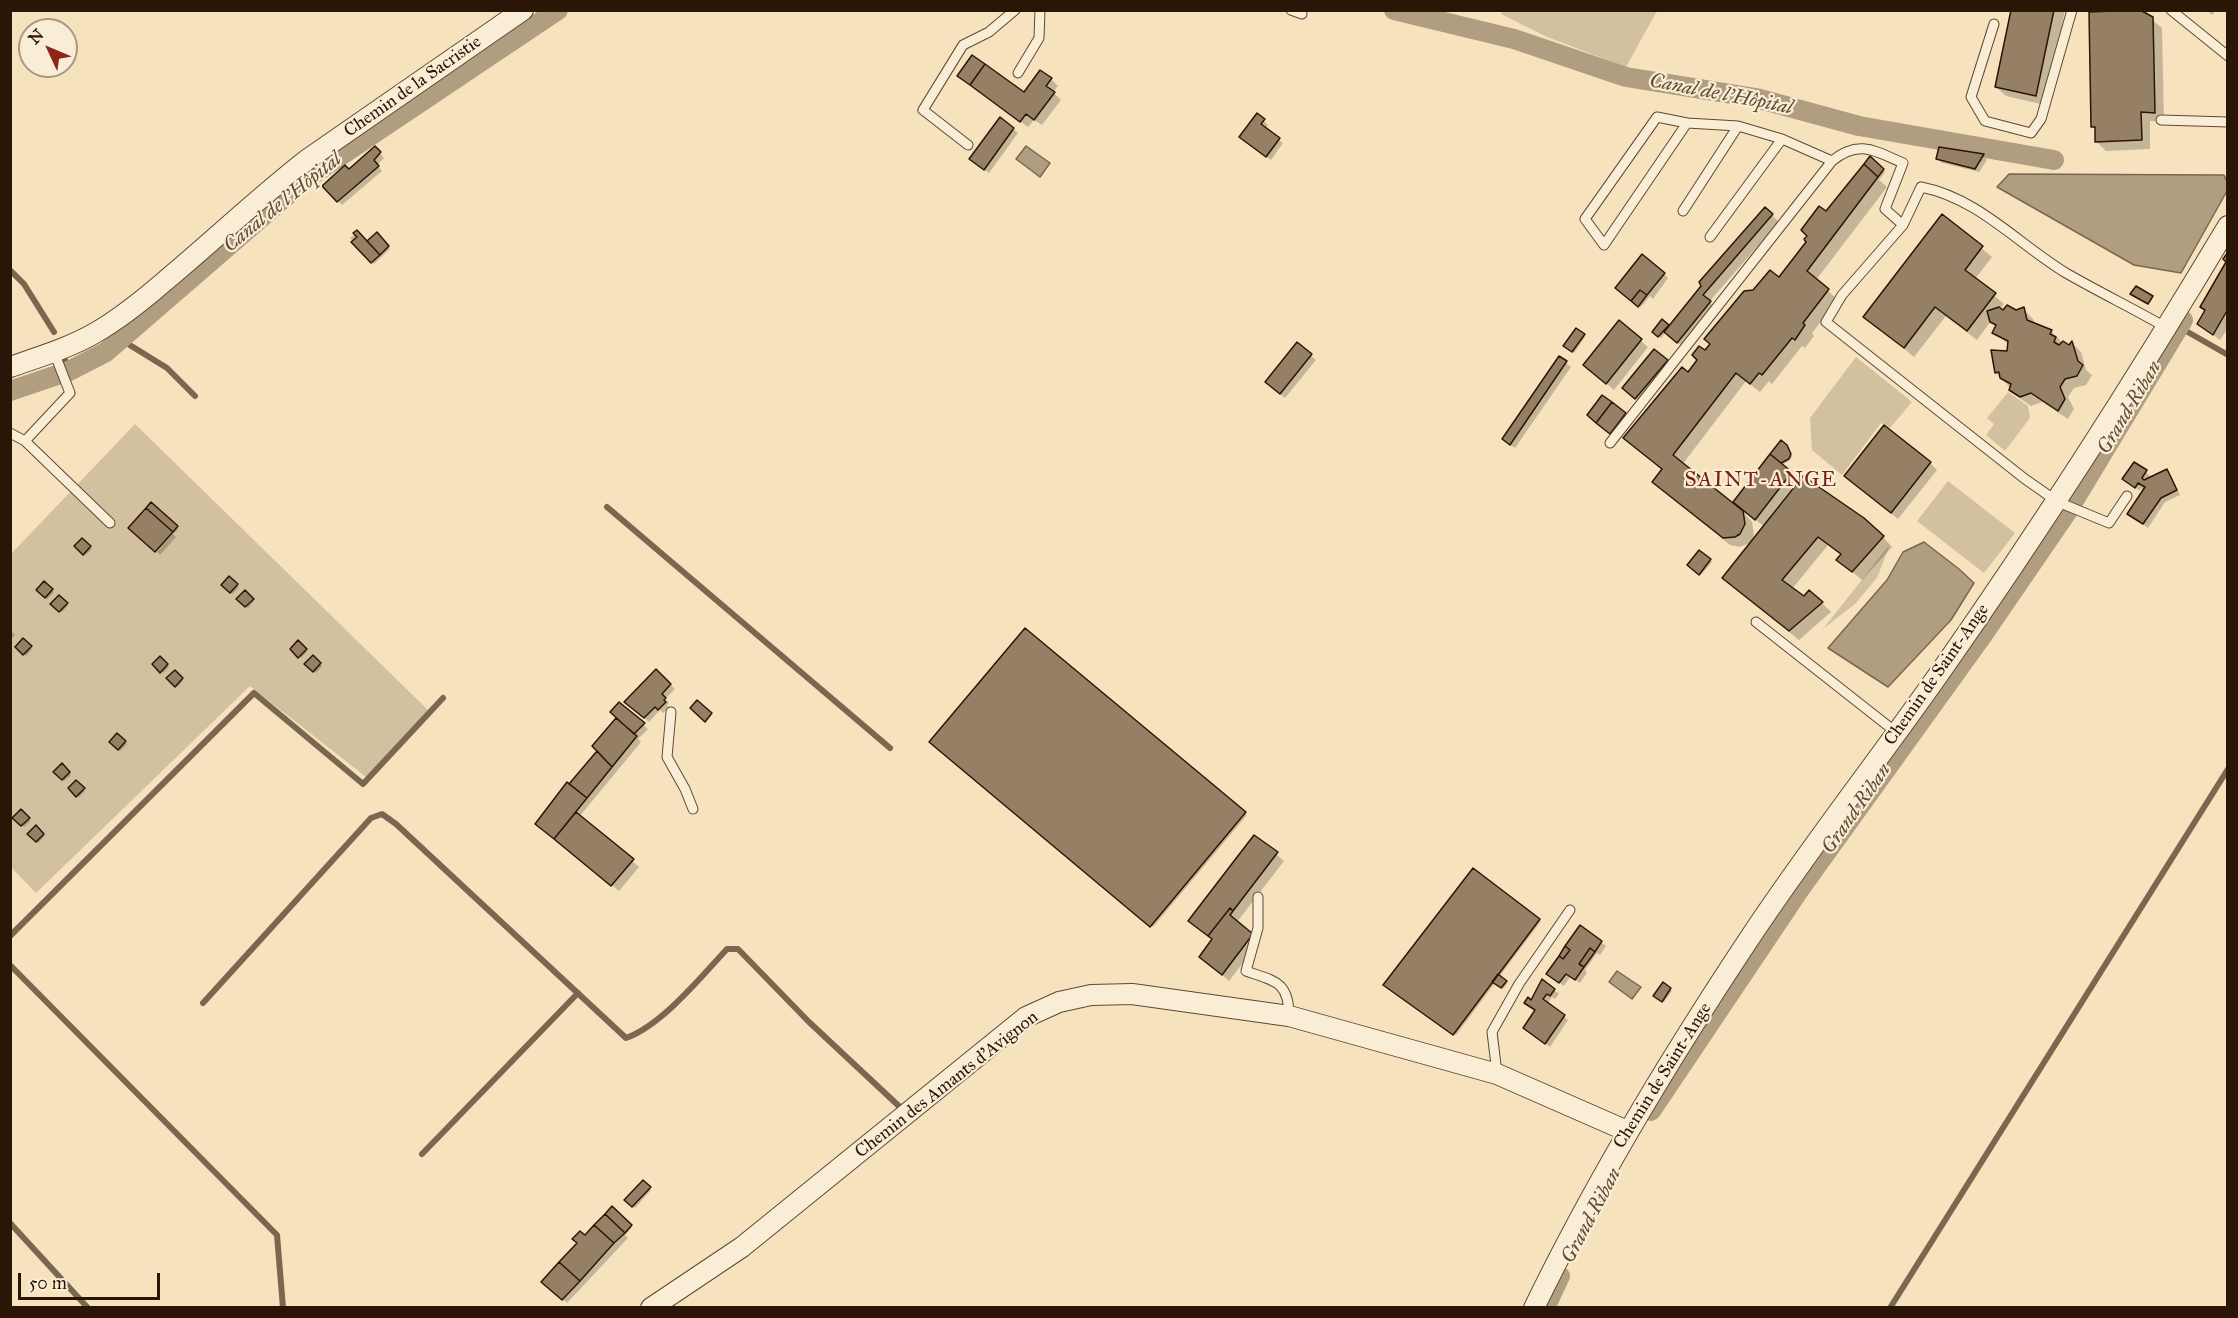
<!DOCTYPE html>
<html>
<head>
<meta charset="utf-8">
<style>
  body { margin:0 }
  #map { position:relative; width:2238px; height:1318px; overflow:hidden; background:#f6e3be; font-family:"IM FELL Great Primer",serif }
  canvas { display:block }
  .frame { position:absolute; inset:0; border:12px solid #2b1507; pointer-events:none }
  .north { position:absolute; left:18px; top:18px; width:60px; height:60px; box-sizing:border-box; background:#f9edd5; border:2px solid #a79783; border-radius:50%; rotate:314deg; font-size:16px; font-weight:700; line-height:24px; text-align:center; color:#2b1507 }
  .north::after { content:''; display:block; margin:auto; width:21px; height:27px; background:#8f2418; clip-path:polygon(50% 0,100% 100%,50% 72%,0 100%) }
  .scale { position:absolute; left:18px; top:1273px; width:142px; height:27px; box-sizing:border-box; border:3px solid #2b1507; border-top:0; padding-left:8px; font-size:18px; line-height:21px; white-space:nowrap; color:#2b1507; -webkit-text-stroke:4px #f9edd5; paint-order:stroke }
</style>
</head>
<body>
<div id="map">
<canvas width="2238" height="1318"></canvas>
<div class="frame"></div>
<div class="north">N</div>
<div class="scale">50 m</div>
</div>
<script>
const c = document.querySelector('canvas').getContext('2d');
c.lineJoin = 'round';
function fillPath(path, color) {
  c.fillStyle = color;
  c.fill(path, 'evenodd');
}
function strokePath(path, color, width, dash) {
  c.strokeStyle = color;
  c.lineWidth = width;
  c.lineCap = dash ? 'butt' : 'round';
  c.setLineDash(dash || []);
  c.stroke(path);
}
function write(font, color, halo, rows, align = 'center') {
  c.font = font + ' "IM FELL Great Primer",serif';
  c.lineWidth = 4.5;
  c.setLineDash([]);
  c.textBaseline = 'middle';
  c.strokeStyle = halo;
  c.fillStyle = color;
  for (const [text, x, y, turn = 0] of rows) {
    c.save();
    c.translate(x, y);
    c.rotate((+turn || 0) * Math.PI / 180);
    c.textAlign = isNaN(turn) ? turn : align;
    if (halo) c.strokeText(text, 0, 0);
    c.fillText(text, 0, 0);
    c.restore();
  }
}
const green = new Path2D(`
  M1503 11V10L1657 11 1626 67 1547 37 1501 14Z
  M1856 357 1912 402 1890 428 1881 423 1842 475 1812 450 1810 418Z
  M2008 392 2028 406 2030 418 2005 451 1986 435 1994 424 1987 418Z
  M135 424 428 710 366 777 250 686 36 893 11 867 10 555Z
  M1948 481 2015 533 1984 573 1917 521Z
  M1890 544 1877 578 1855 604 1823 629Z`);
const water = new Path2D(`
  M1026 146 1050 163 1040 177 1016 159Z
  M2009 174 2224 175 2227 182V191L2181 273 2134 265 1997 187Z
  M1924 542 1959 569 1974 583 1951 620 1888 687 1828 648 1887 580 1903 552Z
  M1617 971 1641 987 1632 999 1609 982Z`);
const shadow = new Path2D(`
  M2013 10H2065L2045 105 2006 96 1996 87Z
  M2101 10H2148L2146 15 2162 28 2164 122 2150 121V149L2106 151 2096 141V130L2092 126Z
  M2205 10H2214L2213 15Z
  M959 76 1024 94 1051 79 1058 86 1053 92 1061 100 1042 125 1034 120 1028 127Z
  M1257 115 1268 125 1265 129 1283 143 1271 160 1246 141Z
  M1013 129 1018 133 989 173 975 163Z
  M375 148 384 158 377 165 382 171 342 205 324 186 349 171Z
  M1940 149 1983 156 1987 160 1979 172 1942 163 1938 159Z
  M1870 159 1885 172 1879 180 1887 187 1816 280 1838 300 1812 333 1814 336 1805 348 1802 346 1772 384 1769 381 1760 392 1746 381 1682 465 1733 504 1781 442 1789 449 1792 457 1787 462 1781 465 1798 480 1770 516 1883 537 1892 547 1862 580 1838 560 1842 556 1828 545 1792 589 1804 598 1822 603 1831 612 1799 640 1724 578 1765 527 1746 513 1745 514 1752 522 1754 534 1752 542 1740 547 1730 545 1654 482 1663 470 1625 438 1688 374 1754 292 1779 279 1808 242 1826 213Z
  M1765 209 1779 222 1709 302 1717 309 1685 349 1666 332 1661 338 1654 332 1663 321 1669 327Z
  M1942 216 1992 257 1975 279 2004 304 2000 309 2004 312H2016L2023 309 2033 319 2035 324 2051 331 2060 340 2062 345 2070 347 2072 343 2081 352 2086 370 2092 375 2086 385 2074 388 2068 397 2074 409 2068 419 2042 402 2031 406 2021 399 1996 373 2009 352V345L1994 332 1997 327 1991 321 1977 340 1946 316 1914 357 1865 316Z
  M357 232 367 243 377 235 390 249 374 264 350 238Z
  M2228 262V328L2220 340 2199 324 2206 311 2202 307Z
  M1664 274 1668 278 1653 299 1650 296 1641 307 1637 304Z
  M1619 322 1648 347 1614 390 1585 365Z
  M1584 335 1585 337 1574 353 1567 348Z
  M1297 344 1316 360 1285 398 1271 386Z
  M1560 358 1571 367 1515 448 1508 443Z
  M1667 361 1671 365 1640 402 1628 392Z
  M1625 414 1629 418 1615 437 1589 415Z
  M1930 463 1937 470 1898 519 1853 483Z
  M2167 471 2171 475 2180 495 2165 502 2148 528 2129 514 2148 496 2140 488V491L2124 479 2146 472 2150 476 2147 480Z
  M151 504 178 529 173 534 176 537 160 555 157 552 176 530H172Z
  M82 540 92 549 85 555 76 546Z
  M1700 552 1712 562 1701 575 1689 565Z
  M229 578 239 587 232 594 223 585Z
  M44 583 54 592 47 599 38 590Z
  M245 592 254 601 248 608 238 599Z
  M59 597 68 605 62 612 52 604Z
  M10 630 15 635 10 640Z
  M1025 630 1247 815 1153 927 931 742Z
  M23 640 32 649 26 656 17 647Z
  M298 643 307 652 301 658 292 649Z
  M313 657 322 666 316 673 306 664Z
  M160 658 169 667 163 673 154 664Z
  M656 671 675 689 665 699 669 703 667 705 669 707 663 713 660 710 649 722 631 706Z
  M174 672 183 681 177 687 168 678Z
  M619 704 648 729 638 739 641 742 579 817 639 867 619 891 542 828 569 786 599 751 594 746 618 718Z
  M117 735 127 744 120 751 111 742Z
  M62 765 71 775 64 781 55 772Z
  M76 782 85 791 79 797 70 788Z
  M21 811 30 821 24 827 14 818Z
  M36 827 45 836 38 843 29 834Z
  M1255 837 1284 861 1237 922 1259 942 1229 981 1208 963 1213 940 1190 921Z
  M1539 920 1541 921 1499 977 1507 984 1503 989 1495 983 1456 1035 1387 986Z
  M1601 942 1606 946 1600 955 1597 953 1585 970 1587 973 1580 983 1570 977 1564 986 1553 978Z
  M1670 989 1672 991 1664 1002 1657 997Z
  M1554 990 1559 994 1555 999 1552 997 1547 1004 1568 1020 1550 1047 1525 1028 1536 1011 1526 1003Z
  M643 1182 651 1190 635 1208 626 1200Z
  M612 1208 632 1227 625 1235 628 1238 567 1303 544 1282Z`);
const stream = new Path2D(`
  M10 270 24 284 54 332
  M2179 327 2228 355
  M120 339 167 368 195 396
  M65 360 69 371
  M607 507 890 748
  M10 936 254 693 363 784 443 698
  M10 965 277 1235 283 1308
  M203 1003 371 818 382 814 396 824 626 1038C662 1025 700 978 727 949H738L809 1022 901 1108 905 1105
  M422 1154 578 993
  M10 1223 88 1308
  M1890 1308 2228 769`);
const canal = new Path2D(`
  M1394 10 1514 39 1626 77 1756 98 1859 126 2054 160
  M10 391 69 371 106 352 306 179 558 10
  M1651 1111 1800 889 1980 639 2067 512 2183 320
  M1545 1308 1560 1276`);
const building = new Path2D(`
  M2011 10H2054L2036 96 1995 87Z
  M2140 10 2153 17 2155 113 2141 112 2142 140 2095 142V127H2091L2089 12Z
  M972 55 985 64 970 85 957 76Z
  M985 64 1024 92 1040 70 1052 78 1046 86 1055 92 1034 120 1026 114 1020 122 970 85Z
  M1257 113 1265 119 1261 124 1280 138 1266 157 1239 137Z
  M1000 117 1014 128 984 170 969 159Z
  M375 146 381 152 374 160 379 166 337 202 322 186 345 165 349 169Z
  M1939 147 1984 154 1975 169 1936 159Z
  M1870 156 1884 169 1878 177 1864 164Z
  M1864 164 1878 177 1807 271 1829 289 1803 323 1805 325 1795 340 1792 338 1762 375 1759 373 1750 384 1736 373 1673 455 1743 511 1745 524 1740 534 1735 537 1723 538 1652 482 1662 469 1623 438 1682 367 1688 372 1697 360 1692 355 1699 346 1705 350 1710 344 1704 339 1744 291 1753 290 1770 270 1779 277 1806 242 1804 239 1807 236 1801 230 1819 206 1826 211Z
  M1765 207 1773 214 1703 295 1711 301 1677 343 1664 332 1701 286 1699 282Z
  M1942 214 1983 246 1965 270 1996 293 1967 331 1935 307 1904 348 1863 317Z
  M357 230 380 255 371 263 351 242 357 237 353 233Z
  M377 232 389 246 380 255 367 241Z
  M2228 252V309L2213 335 2197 324 2205 310 2200 307 2226 262 2223 259Z
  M1642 254 1665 273 1647 295 1640 290 1631 301 1615 288Z
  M2136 286 2153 296 2148 304 2130 294Z
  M1640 290 1647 295 1638 307 1631 301Z
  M2007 305 2016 310 2024 307 2027 320 2052 330 2050 334 2056 337 2054 342 2059 345 2063 341 2069 345 2072 341 2078 361 2083 365 2077 376 2065 379 2060 387 2065 399 2058 411 2031 393 2020 397 2009 390 2011 384 2000 378 1999 372 1995 373 1991 350 2007 351 2008 341 1992 333 1996 325 1990 322 1987 311 1999 307 2003 310Z
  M1662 319 1669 325 1658 337 1652 332Z
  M1619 320 1642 339 1606 384 1583 365Z
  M1576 328 1585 334 1572 352 1563 346Z
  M1297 342 1312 354 1280 394 1265 382Z
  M1654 349 1668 360 1635 399 1622 388Z
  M1559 356 1567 361 1510 445 1502 439Z
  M1602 395 1612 402 1596 423 1587 415Z
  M1612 402 1626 413 1610 434 1596 423Z
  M1884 425 1931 462 1891 513 1844 476Z
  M1781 440 1787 445 1791 454 1789 459 1781 463 1770 454Z
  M1770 454 1792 472 1755 520 1733 502Z
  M2134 462 2147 470 2142 478 2144 480 2167 469 2177 490 2161 498 2143 524 2127 514 2145 487 2138 483 2135 488 2122 479Z
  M1803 476 1864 518 1884 536 1852 572 1836 560 1841 554 1818 537 1782 580 1804 596 1809 590 1823 602 1789 631 1722 578Z
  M151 502 178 526 173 532 146 508Z
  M146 508 173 532 155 552 128 528Z
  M82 538 91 546 83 555 74 546Z
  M1699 550 1711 559 1699 575 1687 565Z
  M229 576 238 584 230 593 221 585Z
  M44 581 53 589 45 598 36 590Z
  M245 590 254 599 245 607 236 599Z
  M59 595 68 603 59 612 50 604Z
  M1025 628 1246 812 1150 927 929 742Z
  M23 638 32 646 23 655 15 647Z
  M298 640 307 649 298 658 290 649Z
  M313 655 321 663 313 672 304 664Z
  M160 656 168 664 160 673 152 664Z
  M656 669 671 684 662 694 666 698 664 700 666 702 658 710 655 707 644 718 624 702Z
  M175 670 183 678 175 687 166 678Z
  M697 700 712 713 705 722 690 708Z
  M619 702 645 723 634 734 610 712Z
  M616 718 637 736 612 767 592 746Z
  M117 733 126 741 118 750 109 742Z
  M597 751 612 767 587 798 569 784Z
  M62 763 70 772 62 780 53 772Z
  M76 780 85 788 76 797 68 788Z
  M567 782 587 798 554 839 535 824Z
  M21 809 30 818 21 826 12 818Z
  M576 812 634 859 611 886 554 839Z
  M36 825 44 834 36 842 27 834Z
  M1254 835 1278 852 1233 911 1230 908 1208 936 1188 921Z
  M1473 868 1540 919 1453 1035 1383 985Z
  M1230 908 1233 911 1230 915 1253 934 1222 975 1199 957 1212 939 1208 936Z
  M1580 925 1602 941 1595 952 1590 948 1579 964 1584 967 1575 980 1566 974 1559 983 1546 974 1559 956 1563 959 1570 950 1565 946Z
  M1565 946 1570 950 1563 959 1559 956Z
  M1590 948 1595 952 1584 967 1579 964Z
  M1498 974 1507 981 1501 988 1492 982Z
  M1542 979 1555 989 1550 996 1547 994 1543 999 1565 1015 1545 1044 1523 1028 1535 1010 1524 1003 1528 997 1531 1000Z
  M1663 982 1671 988 1662 1002 1653 996Z
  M643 1180 651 1187 632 1207 624 1200Z
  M612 1206 632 1225 625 1233 605 1214Z
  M605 1214 625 1233 614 1243 594 1225Z
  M594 1225 614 1243 580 1281 559 1262 577 1243 572 1239 580 1231 585 1235Z
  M559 1262 580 1281 562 1300 541 1282Z`);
const service = new Path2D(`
  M1291 10 1302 14
  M2171 10 2228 56
  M1994 24 1971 97 1985 121 2031 133 2041 119 2072 10
  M1018 73 1039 38 1040 10
  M2161 120 2228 122
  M1687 123 1657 117 1585 219 1604 245 1687 123 1738 126
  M968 145 923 110 963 45 989 32 1015 10
  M1683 211 1738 126 1782 139 1832 161C1859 139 1875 151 1903 163L1885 209 1903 225
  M1710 237 1782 139
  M54 352 70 393 25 441 110 523
  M10 433 25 441
  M1610 443 1832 161
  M2127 496 2109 523 2058 502 2025 479 1826 322 1842 295 1903 225 1921 187C1978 198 2018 244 2066 273 2099 292 2134 309 2167 328
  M1756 622 1897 733
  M671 712 667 757 685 789 693 809
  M1258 897V928L1246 971C1274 981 1289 981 1289 1016
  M1497 1073 1492 1032 1519 984 1570 910`);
const minor = new Path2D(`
  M10 367C39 357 69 348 95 333 121 318 143 300 165 281 213 241 258 198 308 159L523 10
  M651 1308 742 1247 1026 1017 1059 1002 1091 995 1132 994 1289 1016 1497 1074 1627 1131
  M1534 1308C1596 1180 1670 1058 1749 939 1809 848 1878 761 1941 671 2042 527 2137 378 2228 226`);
const streetNames = [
  ["Chemin de la Sacristie",413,87,-35],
  ["Chemin de Saint-Ange",1937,675,-55],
  ["Chemin de Saint-Ange",1663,1076,-58],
  ["Chemin des Amants d'Avignon",947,1085,-38]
];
const waterNames = [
  ["Canal de l'Hôpital",1721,95,11],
  ["Canal de l'Hôpital",283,203,-39],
  ["Grand Riban",2130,408,-59],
  ["Grand Riban",1857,809,-55],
  ["Grand Riban",1592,1216,-62]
];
const quarterNames = [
  ["SAINT-ANGE",1761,481]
];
fillPath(green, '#d3c09f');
fillPath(water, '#b19d80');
strokePath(water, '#7b6750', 1.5);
fillPath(shadow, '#0003');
strokePath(stream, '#7b6750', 6);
strokePath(canal, '#b19d80', 20);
fillPath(building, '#958066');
strokePath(building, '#2b1507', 1.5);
strokePath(service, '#5e4835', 11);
strokePath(minor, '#5e4835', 22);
strokePath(service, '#f9edd5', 9);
strokePath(minor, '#f9edd5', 20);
write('18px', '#2b1507', '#f9edd5', streetNames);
write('italic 20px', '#614b37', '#f9edd5', waterNames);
c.letterSpacing = '1.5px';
write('21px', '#7a1f14', '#f9edd5', quarterNames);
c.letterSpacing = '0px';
</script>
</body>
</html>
